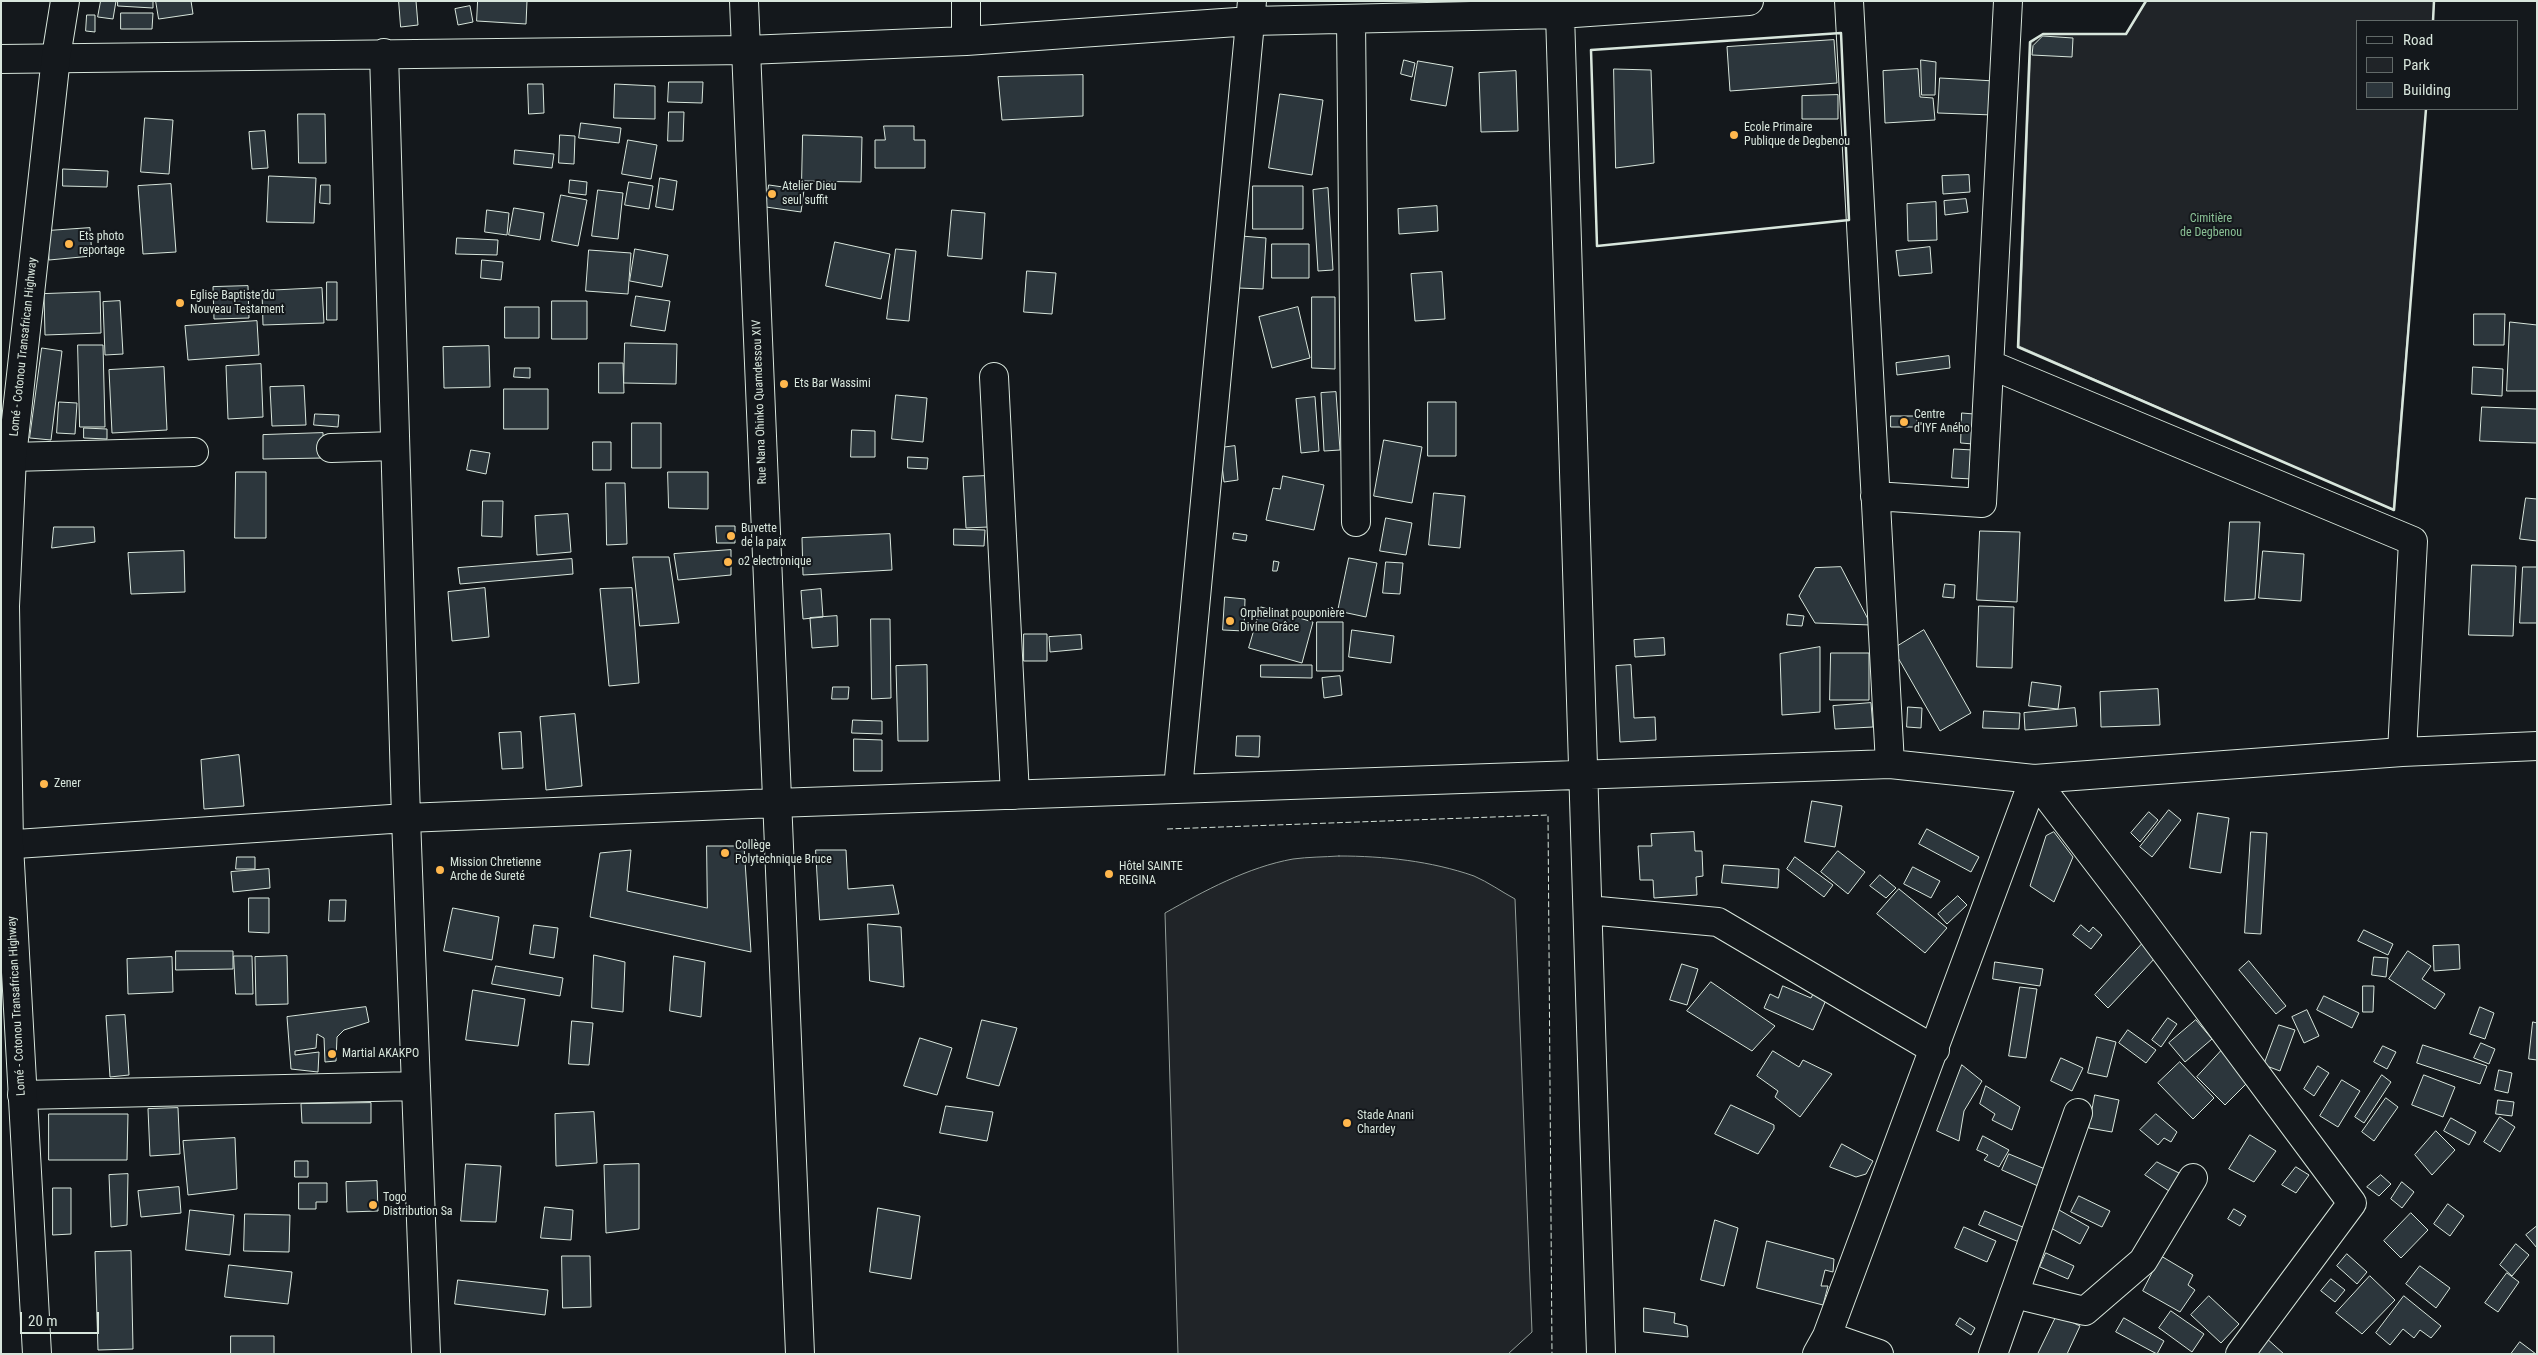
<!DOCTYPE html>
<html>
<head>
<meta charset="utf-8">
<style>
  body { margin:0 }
  #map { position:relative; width:2538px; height:1355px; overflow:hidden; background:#14181c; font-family:"Roboto Condensed",sans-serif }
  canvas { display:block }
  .frame { position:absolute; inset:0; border:2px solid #d8e6dc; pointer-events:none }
  .legend { position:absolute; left:2356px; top:20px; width:162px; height:90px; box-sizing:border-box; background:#14181c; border:1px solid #626a69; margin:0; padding:6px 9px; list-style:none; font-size:15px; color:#d8e6dc }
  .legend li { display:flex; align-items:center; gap:10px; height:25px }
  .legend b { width:25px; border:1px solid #626a69 }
  .scale { position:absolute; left:20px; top:1312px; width:79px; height:22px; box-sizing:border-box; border:2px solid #d8e6dc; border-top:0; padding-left:6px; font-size:15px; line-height:18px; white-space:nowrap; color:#d8e6dc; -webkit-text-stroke:4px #14181c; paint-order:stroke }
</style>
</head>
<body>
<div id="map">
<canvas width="2538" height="1355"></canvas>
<div class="frame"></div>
<ul class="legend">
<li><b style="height:6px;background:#14181c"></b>Road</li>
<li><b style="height:14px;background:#202428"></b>Park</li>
<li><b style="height:14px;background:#2c363c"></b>Building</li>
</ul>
<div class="scale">20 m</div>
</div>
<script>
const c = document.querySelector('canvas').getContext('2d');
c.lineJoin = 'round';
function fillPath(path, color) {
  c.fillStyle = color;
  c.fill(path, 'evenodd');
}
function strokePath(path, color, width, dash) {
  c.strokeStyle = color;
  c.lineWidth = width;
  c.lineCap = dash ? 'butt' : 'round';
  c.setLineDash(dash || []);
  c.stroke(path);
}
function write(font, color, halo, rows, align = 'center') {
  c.font = font + ' "Roboto Condensed",sans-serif';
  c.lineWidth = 4;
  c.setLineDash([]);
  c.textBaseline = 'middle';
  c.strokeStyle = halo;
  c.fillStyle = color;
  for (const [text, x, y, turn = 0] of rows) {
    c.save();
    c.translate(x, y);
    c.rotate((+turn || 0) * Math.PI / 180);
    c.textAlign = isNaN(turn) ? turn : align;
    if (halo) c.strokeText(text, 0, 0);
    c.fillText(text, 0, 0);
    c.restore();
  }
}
const green = new Path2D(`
  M2146 1H2434L2433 21H2357V109H2426L2393 510 2019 346 2031 43 2043 34H2126Z
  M1339 856C1384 856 1431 861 1474 876 1488 882 1502 892 1515 899L1532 1332 1508 1354H1178L1165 913C1204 891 1248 867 1293 859 1308 857 1324 857 1339 856Z`);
const building = new Path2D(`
  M101 1H116L113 19 98 17Z
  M118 1H153V8L118 6Z
  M156 1H191L193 14 159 19Z
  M399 1H416L418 25 401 27Z
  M478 1H527L526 24 477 21Z
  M470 6 473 22 458 25 455 9Z
  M121 13H153L152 29H121Z
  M87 15H95V32L86 31Z
  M2043 36 2073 38 2072 57 2032 55 2033 46Z
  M1834 40 1837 83 1730 91 1727 47Z
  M1404 60 1415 63 1412 77 1401 74Z
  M1921 60 1936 62 1935 95H1922Z
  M1418 61 1453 67 1446 106 1411 100Z
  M1614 69 1651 70 1654 163 1616 168Z
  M1918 69 1920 97 1933 98 1935 120 1885 123 1883 71Z
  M1516 71 1518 131 1481 132 1479 73Z
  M1083 75V116L1002 120 998 77Z
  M1940 78 1995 81 1993 115 1938 113Z
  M669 82H703L702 103 668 102Z
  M528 84H543L544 113 529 114Z
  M615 84 655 86V119L614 118Z
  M1280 94 1323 100 1312 175 1269 168Z
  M1838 95V119H1802V96Z
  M669 112H684L683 141H668Z
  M298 114H325L326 163H299Z
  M145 118 173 120 169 174 141 172Z
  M581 123 621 128 619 143 579 138Z
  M884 126H914V140H925V168H875V140H885Z
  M265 131 268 168 252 169 249 132Z
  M560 135 575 136 574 164 559 163Z
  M803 135 862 137 861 182 802 181Z
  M628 140 657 145 651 179 622 174Z
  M515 150 554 154 552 168 514 164Z
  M63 169 108 171 107 187 63 186Z
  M1969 175 1970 192 1943 194 1942 176Z
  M269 176 316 178 314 223 267 222Z
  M660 178 677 181 673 210 656 207Z
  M570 180 587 182 586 195 569 193Z
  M629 182 653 186 649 209 625 205Z
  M171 184 176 252 143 254 138 186Z
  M321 185H330V204L320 203Z
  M769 185 804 190 801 212 766 207Z
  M1253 186H1303V229H1253Z
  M1328 188 1333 270 1318 271 1313 190Z
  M598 190 623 193 618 239 592 236Z
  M561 195 587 200 578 246 552 241Z
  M1966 199 1968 212 1945 215 1944 201Z
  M1936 202 1937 240 1908 241 1907 204Z
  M1437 206 1438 231 1399 234 1398 209Z
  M514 208 544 213 540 240 509 235Z
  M487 210 509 213 507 235 485 232Z
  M952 210 985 213 982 259 948 256Z
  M90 228 92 256 49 260 47 231Z
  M1241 236 1266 238 1263 289 1238 288Z
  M457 238 498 240 497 255 456 254Z
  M835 242 890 254 881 299 826 286Z
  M1272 244H1309V278H1272Z
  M1930 247 1932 273 1899 276 1896 251Z
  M635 249 668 255 662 287 630 281Z
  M896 249 916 251 909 321 887 319Z
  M589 250 631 253 628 294 586 291Z
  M482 260 503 262 501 280 481 278Z
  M1027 271 1056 273 1052 314 1024 312Z
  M1442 272 1445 319 1415 321 1411 274Z
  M327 282H337V320H327Z
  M248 286 249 318 214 319 213 287Z
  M322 288 324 323 263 325 262 291Z
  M100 292 101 333 45 335 44 294Z
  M636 296 670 301 665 331 631 326Z
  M1312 297H1335V369L1312 368Z
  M120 301 123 354 105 355 103 302Z
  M552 301H587V339H552Z
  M505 307H539V338H505Z
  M1298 307 1310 358 1272 368 1259 317Z
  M2474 314H2505L2504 345H2474Z
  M257 321 259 355 188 360 185 326Z
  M2510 322 2537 325V391H2507Z
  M625 343 677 344 676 384 624 383Z
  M78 345H103L105 427H80Z
  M489 346 490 387 444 388 443 347Z
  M42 348 62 351 51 440 30 438Z
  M1949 356 1950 368 1897 375 1896 363Z
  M599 363H623L624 393H599Z
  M261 364 263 417 228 419 226 366Z
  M164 367 167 430 112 433 109 370Z
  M2473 367 2503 369 2502 396 2472 394Z
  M515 368H530V378L514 377Z
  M304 386 306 425 272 426 270 387Z
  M504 389H548V429H504Z
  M1336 392 1340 450 1324 451 1321 393Z
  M896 395 927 398 923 442 892 439Z
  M1315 397 1319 451 1301 453 1296 399Z
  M59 402 77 403 75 434 57 433Z
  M1428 402H1456V456H1428Z
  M2482 407 2537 409V443L2480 441Z
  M1962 413 1974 414 1973 444 1961 443Z
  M315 414 339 415 338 427 314 425Z
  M1891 416H1917V427H1891Z
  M632 423H661V468H632Z
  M84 428 107 429V439L84 438Z
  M852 430 875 431V457H851Z
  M323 433 324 458 263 459V435Z
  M1384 440 1422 447 1412 503 1374 496Z
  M593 442H611V470H593Z
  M1235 446 1238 480 1224 482 1220 448Z
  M1954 449 1973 450 1972 479 1952 478Z
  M471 450 490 453 486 474 467 470Z
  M908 457 928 458 927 469 908 468Z
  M236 472H266V538H235Z
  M668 472H708V509L669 508Z
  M986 476 988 527 966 528 963 477Z
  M1283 476 1324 485 1314 530 1266 520 1273 488 1280 489Z
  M606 483H625L627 544 607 545Z
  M1434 493 1465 496 1460 548 1429 545Z
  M2526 498 2537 499V541L2520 539Z
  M483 501H503L502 537 482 536Z
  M568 514 571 552 537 555 535 516Z
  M1386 518 1412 523 1406 555 1380 551Z
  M2230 522H2260L2255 599 2225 601Z
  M716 526H735V543H717Z
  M54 527H94L95 542 52 548Z
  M954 529 985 530 984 546 954 545Z
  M1980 531 2020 532 2017 602 1977 600Z
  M1234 533 1247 535 1246 541 1233 539Z
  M890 534 892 570 803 575 802 538Z
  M731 550V575L678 580 674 554Z
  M184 551 185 592 131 594 128 553Z
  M2263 551 2304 554 2301 601 2259 598Z
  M633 557H669L679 623 640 626Z
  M1349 558 1377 563 1366 617 1338 611Z
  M572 559 573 574 460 584 458 568Z
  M1274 561 1279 562 1277 571H1273Z
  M1386 562 1403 563 1400 594 1383 593Z
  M2472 565 2516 566 2513 636 2469 635Z
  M1841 567 1871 625 1815 623 1799 596 1815 568Z
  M2523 567H2537V623H2520Z
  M1945 584 1955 585 1954 598 1943 597Z
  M485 588 489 637 452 641 448 592Z
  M632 588 639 683 609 686 600 589Z
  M821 589 823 617 803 619 801 591Z
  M1225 597 1245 599 1244 631 1223 630Z
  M1979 606 2014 607 2012 668 1977 667Z
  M1261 607 1313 622 1302 663 1249 648Z
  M1788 614 1804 616 1802 626 1787 625Z
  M837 616 838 646 812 648 810 618Z
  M871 619H890L891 698 872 699Z
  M1317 622H1343V671H1317Z
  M1352 630 1394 636 1391 663 1349 657Z
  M1924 630 1971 713 1940 731 1893 649Z
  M1024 634H1047V661H1024Z
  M1081 635 1082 649 1050 652 1049 637Z
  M1664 638 1665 655 1635 657 1634 640Z
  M1820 647V712L1782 715 1780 654Z
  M1831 653H1869V700H1830Z
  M927 665 928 741H898L896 666Z
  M1261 665H1312V678L1261 677Z
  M1631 665 1634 718 1655 717 1656 740 1620 742 1616 666Z
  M1340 676 1342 695 1324 698 1322 678Z
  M2032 682 2061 686 2058 709 2029 706Z
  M833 687H849L848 699H832Z
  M2158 689 2160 725 2101 727 2100 692Z
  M1871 703 1873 727 1835 729 1833 706Z
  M1908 707 1922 708 1921 728 1907 727Z
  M2075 708 2077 726 2025 730 2024 713Z
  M1984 711 2020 713 2019 729 1983 728Z
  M575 714 582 786 546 790 540 717Z
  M853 720 882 721V734L852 733Z
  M521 732 523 768 502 769 499 733Z
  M1237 736H1260L1259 757 1236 756Z
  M854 739 882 740V771H854Z
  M239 755 244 806 204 809 201 760Z
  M1812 801 1842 806 1835 847 1805 842Z
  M2169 810 2181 820 2152 857 2140 847Z
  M2149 812 2158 820 2140 842 2131 833Z
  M2198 813 2229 818 2221 873 2190 868Z
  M1927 829 1979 857 1971 872 1919 844Z
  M1694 832 1695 851H1702L1703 876 1696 877 1697 895 1654 898 1653 880H1640L1638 846H1652L1651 834Z
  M2054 832 2073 857 2054 902 2030 886 2046 836Z
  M2251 832 2267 833 2261 934 2245 933Z
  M707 846H744L751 952 590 917 600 853 631 850 627 891 707 908Z
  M816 850H846L848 889 893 885 899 914 820 920Z
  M1838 851 1865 872 1848 894 1821 872Z
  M237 857H255V869H236Z
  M1795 857 1833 885 1824 897 1787 869Z
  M1724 865 1779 869 1778 888 1722 883Z
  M1913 867 1940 881 1931 898 1904 884Z
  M269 869 270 888 233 892 231 872Z
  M1880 875 1896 888 1886 898 1870 886Z
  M1899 889 1947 928 1925 953 1877 914Z
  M1958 896 1967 905 1947 924 1938 914Z
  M249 898H269V933L249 932Z
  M330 900H346L345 921H329Z
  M453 908 499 917 492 960 444 951Z
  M868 924 901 927 904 987 870 981Z
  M534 925 558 928 554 958 530 954Z
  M2081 925 2089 932 2093 927 2102 935 2091 949 2073 935Z
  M2364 930 2393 944 2388 955 2358 941Z
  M2143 943 2156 957 2108 1008 2095 995Z
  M2459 945 2460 969 2434 971 2433 946Z
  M176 951H233V969L176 970Z
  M2408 951 2431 966 2422 979 2445 994 2435 1009 2389 979Z
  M594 955 625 962 623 1012 592 1008Z
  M234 956H252L253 994H236Z
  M287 956 288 1004 256 1005 255 957Z
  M674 956 705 962 701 1017 670 1011Z
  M172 957 173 992 128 994 127 959Z
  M2374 957 2388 958 2386 977 2372 975Z
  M2249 961 2286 1006 2276 1014 2239 970Z
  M1995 962 2043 969 2040 986 1993 979Z
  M1682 964 1698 969 1687 1005 1670 1000Z
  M496 966 563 978 560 996 492 984Z
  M1711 982 1775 1026 1752 1051 1687 1011Z
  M1783 986 1811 998 1813 994 1826 1000 1813 1030 1764 1008 1770 994 1778 998Z
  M2363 986H2374L2373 1012H2363Z
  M2020 987 2037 989 2026 1058 2009 1056Z
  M473 990 525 999 518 1046 466 1040Z
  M2324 996 2359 1013 2352 1028 2317 1010Z
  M366 1007 369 1022 344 1030 337 1037 336 1061 325 1062 324 1038 317 1034 316 1048 295 1051V1055L319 1052 318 1072 291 1069 287 1017Z
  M2480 1007 2494 1013 2485 1039 2470 1034Z
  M2307 1010 2319 1036 2304 1043 2292 1017Z
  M125 1015 129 1075 110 1077 106 1016Z
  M2168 1018 2177 1024 2161 1047 2152 1040Z
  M982 1020 1017 1028 999 1086 967 1078Z
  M2196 1020 2212 1039 2185 1062 2169 1043Z
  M572 1021 593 1023 589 1065 569 1064Z
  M2533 1022 2537 1023V1060L2529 1059Z
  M2279 1025 2295 1030 2280 1071 2264 1065Z
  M2128 1030 2156 1050 2146 1063 2119 1043Z
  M2097 1037 2116 1042 2107 1077 2088 1073Z
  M920 1038 952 1048 937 1095 904 1086Z
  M2481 1043 2495 1049 2489 1064 2474 1058Z
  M2423 1045 2487 1066 2480 1084 2417 1063Z
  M2383 1046 2396 1052 2387 1069 2374 1062Z
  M2222 1050 2251 1079 2225 1105 2197 1077Z
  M1773 1051 1799 1067 1803 1060 1832 1074 1800 1117 1775 1097 1778 1091 1757 1076Z
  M2061 1058 2083 1068 2072 1091 2051 1081Z
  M2180 1062 2214 1098 2193 1119 2158 1083Z
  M1962 1065 1982 1081 1964 1111 1959 1141 1937 1131Z
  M2318 1066 2329 1073 2314 1096 2304 1089Z
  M2499 1070 2512 1073 2508 1093 2495 1090Z
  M2382 1075 2391 1082 2364 1123 2355 1117Z
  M2424 1075 2455 1087 2443 1117 2412 1105Z
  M2342 1080 2360 1091 2338 1127 2320 1116Z
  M1986 1086 2020 1107 2012 1130 1992 1120 1995 1114 1980 1104Z
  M2095 1095 2119 1100 2112 1132 2089 1128Z
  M2386 1098 2398 1107 2374 1141 2362 1132Z
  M2498 1100 2514 1102 2512 1116 2496 1114Z
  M371 1103V1123H302L301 1104Z
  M1731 1105 1774 1125V1129L1758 1154 1715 1134Z
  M946 1106 993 1112 987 1141 940 1133Z
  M178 1108 180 1154 150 1156 148 1109Z
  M594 1112 597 1163 556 1166 555 1114Z
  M49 1114H128L127 1160H49Z
  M2156 1114 2177 1132 2171 1142 2164 1138 2158 1145 2140 1130Z
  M2500 1117 2515 1127 2500 1152 2484 1142Z
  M2451 1118 2476 1132 2469 1145 2444 1131Z
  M2436 1131 2455 1150 2432 1175 2415 1155Z
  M2250 1135 2276 1151 2254 1182 2229 1169Z
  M1983 1136 2009 1150 1999 1167 1984 1160 1988 1155 1977 1150Z
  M235 1138 237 1189 188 1195 183 1141Z
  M1842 1144 1873 1161 1866 1174 1856 1177 1830 1167Z
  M2009 1154 2045 1169 2038 1186 2002 1170Z
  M295 1161H308V1177H295Z
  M2157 1162 2181 1174 2172 1193 2145 1175Z
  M466 1164 501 1166 496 1222 461 1221Z
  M639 1164V1229L606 1233 604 1165Z
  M2296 1167 2309 1175 2296 1193 2282 1185Z
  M128 1174 127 1225 111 1227 109 1175Z
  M2381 1175 2391 1184 2379 1196 2367 1187Z
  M377 1181 378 1211 347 1212 346 1182Z
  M2402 1182 2414 1192 2402 1208 2391 1199Z
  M299 1183H327V1202H316V1209H299Z
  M179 1187 181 1213 141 1217 138 1191Z
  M53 1188H71V1234L53 1235Z
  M2079 1196 2110 1211 2102 1227 2071 1212Z
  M2448 1204 2464 1216 2450 1236 2434 1224Z
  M545 1207 573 1210 571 1240 541 1238Z
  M878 1208 920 1216 911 1279 870 1272Z
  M2234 1209 2246 1216 2240 1226 2228 1219Z
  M190 1210 234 1215 230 1255 186 1250Z
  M2059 1210 2089 1227 2080 1244 2049 1227Z
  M1985 1211 2032 1231 2026 1245 1979 1225Z
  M2411 1213 2428 1230 2401 1258 2384 1241Z
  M245 1214 290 1215 289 1252 244 1251Z
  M1715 1220 1738 1228 1724 1286 1701 1280Z
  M2537 1226V1248L2526 1235Z
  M1964 1227 1996 1241 1987 1262 1955 1248Z
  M1767 1241 1834 1259 1833 1272 1825 1270 1821 1286H1828L1823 1305 1757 1288Z
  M2516 1244 2529 1255 2512 1276 2500 1265Z
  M131 1251 133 1349 98 1350 95 1252Z
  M2046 1253 2074 1266 2068 1279 2040 1267Z
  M2347 1254 2367 1272 2357 1284 2337 1266Z
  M562 1256H590L591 1307 563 1308Z
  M2161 1256 2193 1275 2188 1285 2195 1290 2180 1312 2143 1291Z
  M229 1265 292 1272 288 1304 225 1297Z
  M2420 1266 2450 1288 2436 1308 2406 1284Z
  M2507 1273 2519 1282 2498 1312 2485 1303Z
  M2370 1276 2395 1300 2362 1334 2336 1313Z
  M2331 1279 2345 1290 2335 1302 2321 1291Z
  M458 1280 548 1290 545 1315 455 1304Z
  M2209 1296 2239 1324 2221 1343 2191 1315Z
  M2404 1296 2441 1326 2431 1338 2420 1330 2414 1338 2403 1329 2390 1345 2376 1333Z
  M1644 1308 1675 1313 1674 1323 1687 1326 1688 1337 1644 1332Z
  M2171 1311 2204 1334 2192 1352 2159 1328Z
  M2057 1315 2080 1326 2067 1354H2038Z
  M1960 1318 1975 1328 1971 1335 1956 1325Z
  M2124 1318 2164 1341 2157 1354 2116 1332Z
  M231 1336H274V1354H231Z
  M2265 1337 2284 1354H2253Z
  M2520 1342 2536 1354H2511Z`);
const minor = new Path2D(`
  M744 1 800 1354
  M1558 1 1560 14 1601 1354
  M1849 1 1890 764
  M1351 19 1356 522
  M966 41V1
  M384 53 406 818 426 1354
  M1 59 747 50 966 41 1251 21 1560 14 1749 1
  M1991 365 2413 541 2402 752
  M994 377 1015 795
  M331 448 395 446
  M12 457 194 452
  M1875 496 1982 503 2008 1
  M2034 779 2132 907 2352 1203 2240 1354
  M1178 789 1252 1
  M1 845 406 818 776 803 1890 764 2034 779 2402 752 2537 746
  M1588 910 1718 922 1935 1050
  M22 1095 416 1086
  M2014 1294 2085 1311 2143 1261 2193 1178
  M1827 1336 1879 1354
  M1817 1354 1827 1336 2034 779
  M1993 1354 2078 1113`);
const highway = new Path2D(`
  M37 1354 9 845 5 606 12 457 56 57 65 1`);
const fence = new Path2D(`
  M1167 829 1548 815 1552 1354`);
const wall = new Path2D(`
  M2146 1 2126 34H2043L2030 42 2018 347 2394 510 2426 109
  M2433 21 2434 1
  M1841 33 1849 220 1597 246 1591 50Z`);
const markers = [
  [1734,135,5,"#ffb74d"],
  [772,194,5,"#ffb74d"],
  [69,244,5,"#ffb74d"],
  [180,303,5,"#ffb74d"],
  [784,384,5,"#ffb74d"],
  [1904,422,5,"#ffb74d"],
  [731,536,5,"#ffb74d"],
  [728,562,5,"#ffb74d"],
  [1230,621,5,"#ffb74d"],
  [44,784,5,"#ffb74d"],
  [725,853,5,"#ffb74d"],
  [440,870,5,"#ffb74d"],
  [1109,874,5,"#ffb74d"],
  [332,1054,5,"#ffb74d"],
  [1347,1123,5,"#ffb74d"],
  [373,1205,5,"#ffb74d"]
];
const poiNames = [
  ["Ecole Primaire",1744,128],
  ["Publique de Degbenou",1744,142],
  ["Atelier Dieu",782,187],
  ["seul suffit",782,201],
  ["Ets photo",79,237],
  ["reportage",79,251],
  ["Eglise Baptiste du",190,296],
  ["Nouveau Testament",190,310],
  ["Ets Bar Wassimi",794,384],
  ["Centre",1914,415],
  ["d'IYF Aného",1914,429],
  ["Buvette",741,529],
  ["de la paix",741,543],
  ["o2 electronique",738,562],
  ["Orphelinat pouponière",1240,614],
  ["Divine Grâce",1240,628],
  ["Zener",54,784],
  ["Collège",735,846],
  ["Polytechnique Bruce",735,860],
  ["Mission Chretienne",450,863],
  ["Arche de Sureté",450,877],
  ["Hôtel SAINTE",1119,867],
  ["REGINA",1119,881],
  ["Martial AKAKPO",342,1054],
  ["Stade Anani",1357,1116],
  ["Chardey",1357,1130],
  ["Togo",383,1198],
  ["Distribution Sa",383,1212]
];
const parkNames = [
  ["Cimitière",2211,219],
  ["de Degbenou",2211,233]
];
const streetNames = [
  ["Lomé - Cotonou Transafrican Highway",24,347,-84],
  ["Rue Nana Ohinko Quamdessou XIV",760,402,-92],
  ["Lomé - Cotonou Transafrican Highway",17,1006,-93]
];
fillPath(green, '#202428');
strokePath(green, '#939e99', 1);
fillPath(building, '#2c363c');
strokePath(building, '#d8e6dc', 1);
strokePath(minor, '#d8e6dc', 30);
strokePath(highway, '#d8e6dc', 30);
strokePath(minor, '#14181c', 28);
strokePath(highway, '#14181c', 28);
strokePath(fence, '#d8e6dc', 1, [6, 2.5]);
strokePath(wall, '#d8e6dc', 2.5);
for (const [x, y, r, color] of markers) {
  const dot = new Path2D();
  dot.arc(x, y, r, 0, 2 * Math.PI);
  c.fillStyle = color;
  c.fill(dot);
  strokePath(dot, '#14181c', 2);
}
write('12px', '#d8e6dc', '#14181c', poiNames, 'left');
write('12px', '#8ac095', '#14181c', parkNames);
write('12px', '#d8e6dc', '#14181c', streetNames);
</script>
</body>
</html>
